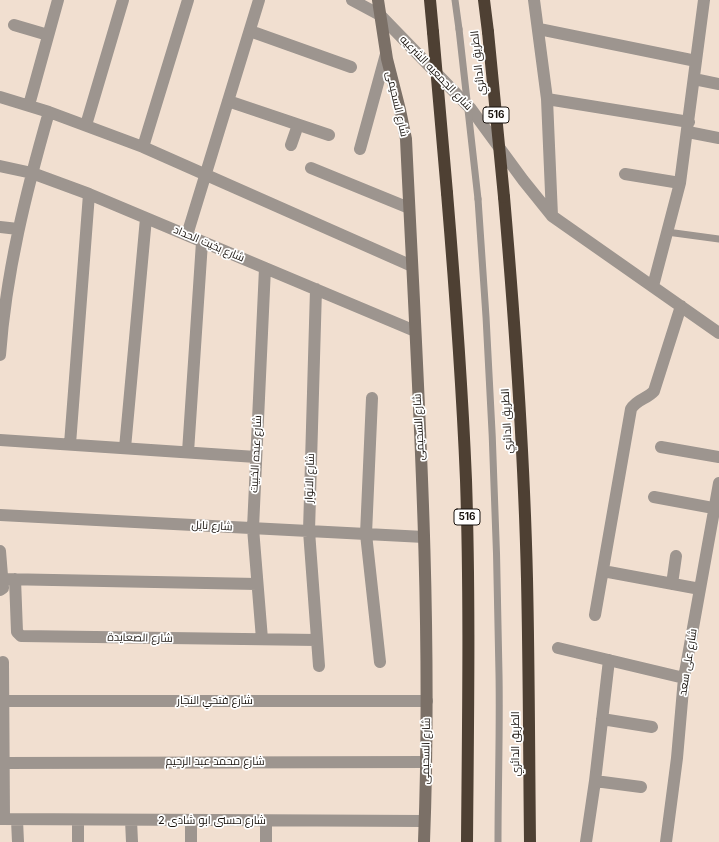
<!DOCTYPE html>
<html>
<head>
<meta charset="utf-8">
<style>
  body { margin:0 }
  canvas { display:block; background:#f1dfd0 }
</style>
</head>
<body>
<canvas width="719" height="842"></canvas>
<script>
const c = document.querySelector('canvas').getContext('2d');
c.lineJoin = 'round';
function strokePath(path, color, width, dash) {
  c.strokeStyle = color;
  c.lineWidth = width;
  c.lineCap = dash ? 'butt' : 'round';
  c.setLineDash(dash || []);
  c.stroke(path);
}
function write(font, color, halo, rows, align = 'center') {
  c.font = font + ' Inter,Cairo,sans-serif';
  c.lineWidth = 3.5;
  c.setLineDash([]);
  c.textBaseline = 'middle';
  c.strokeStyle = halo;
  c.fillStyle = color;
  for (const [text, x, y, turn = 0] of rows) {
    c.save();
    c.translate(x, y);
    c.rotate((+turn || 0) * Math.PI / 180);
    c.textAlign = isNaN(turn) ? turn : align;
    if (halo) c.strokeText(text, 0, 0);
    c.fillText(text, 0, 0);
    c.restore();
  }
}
const lane = new Path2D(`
  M455 0 459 29
  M478 199C490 357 497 516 499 674 500 730 498 786 498 842
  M667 232 719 239`);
const street = new Path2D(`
  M352 0 380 15 471 109 523 180 552 216 719 333
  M534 0 547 99 552 216
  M14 25 48 35
  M539 29 696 61
  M250 31 351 67
  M694 79 719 84
  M0 97 49 112 143 147 412 266
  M547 99 689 122
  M228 101 329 135
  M29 105 58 0
  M86 125 123 0
  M688 132 719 138
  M291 145 298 125
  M143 147 188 0
  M360 149 386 54
  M0 166 32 173 89 194 415 331
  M311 168 409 208
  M625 174 680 183
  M0 227 18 229
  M187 235 259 0
  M653 286 680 183 704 0
  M316 289 309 531 319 666
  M0 355C6 272 26 192 49 112
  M372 398 366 534 380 662
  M0 440 256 457
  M70 444 89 194
  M661 447 719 457
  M125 448 146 218
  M188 452 202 242
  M654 497 719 509
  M0 515 424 537
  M0 551 3 588 0 590
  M603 571 700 589
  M2 579 257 584
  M15 579 17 632 21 636 317 640
  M672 584 676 556
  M595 615 631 409C637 399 647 399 654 391L681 306
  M262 639 253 528 265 268
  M558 648 684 678
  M3 662 4 819
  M4 701H427
  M602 719 652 727
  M4 763 426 762
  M595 781 641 787
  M0 819 424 821
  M17 820 18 842
  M78 820V842
  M131 820 132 842
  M191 821V842
  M266 821V842
  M586 842 595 781 609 660
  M666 842 677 758 684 678 719 483`);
const secondary = new Path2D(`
  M378 0 387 59 400 110 406 139C417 373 433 608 424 842`);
const highway = new Path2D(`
  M430 0 433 32
  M484 0 488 32
  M447 193C455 289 462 384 466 480 470 601 468 721 467 842
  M504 197C515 324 524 451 527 579 529 667 529 754 530 842`);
const laneBridge = new Path2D(`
  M459 29 478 199`);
const highwayBridge = new Path2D(`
  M433 32 447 193
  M488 32 504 197`);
const shields = [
  [496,115,26],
  [467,517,26]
];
const shieldNames = [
  ["516",496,115],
  ["516",467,517]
];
const streetNames = [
  ["الطريق الدائري",478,63,-96],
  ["شارع الجمعيه الشرعيه",436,73,46],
  ["شارع السحيمى",397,104,77],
  ["شارع بخيت الحداد",209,244,23],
  ["الطريق الدائري",507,421,-93],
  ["شارع السحيمى",419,427,-93],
  ["شارع عبده الخبيت",256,454,-87],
  ["شارع الانوار",310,478,-88],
  ["شارع نايل",212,526,3],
  ["شارع الصعايدة",140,638,1],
  ["شارع على سعد",688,662,-81],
  ["شارع فتحي النجار",215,701],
  ["الطريق الدائري",516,744,-90],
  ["شارع السحيمى",426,751,-89],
  ["شارع محمد عبد الرحيم",215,762],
  ["شارع حسنى ابو شادى 2",212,821]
];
strokePath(lane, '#9d958f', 7);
strokePath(street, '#9d958f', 12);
strokePath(secondary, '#7b7067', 12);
strokePath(highway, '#4e4033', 12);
strokePath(laneBridge, '#9d958f', 7);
strokePath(highwayBridge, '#4e4033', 12);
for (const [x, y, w] of shields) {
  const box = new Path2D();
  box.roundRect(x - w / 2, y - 8, w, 16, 3);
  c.fillStyle = '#fff';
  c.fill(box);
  strokePath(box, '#17110c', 1);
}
write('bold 10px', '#17110c', null, shieldNames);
write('11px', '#17110c', '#fff', streetNames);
</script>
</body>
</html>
